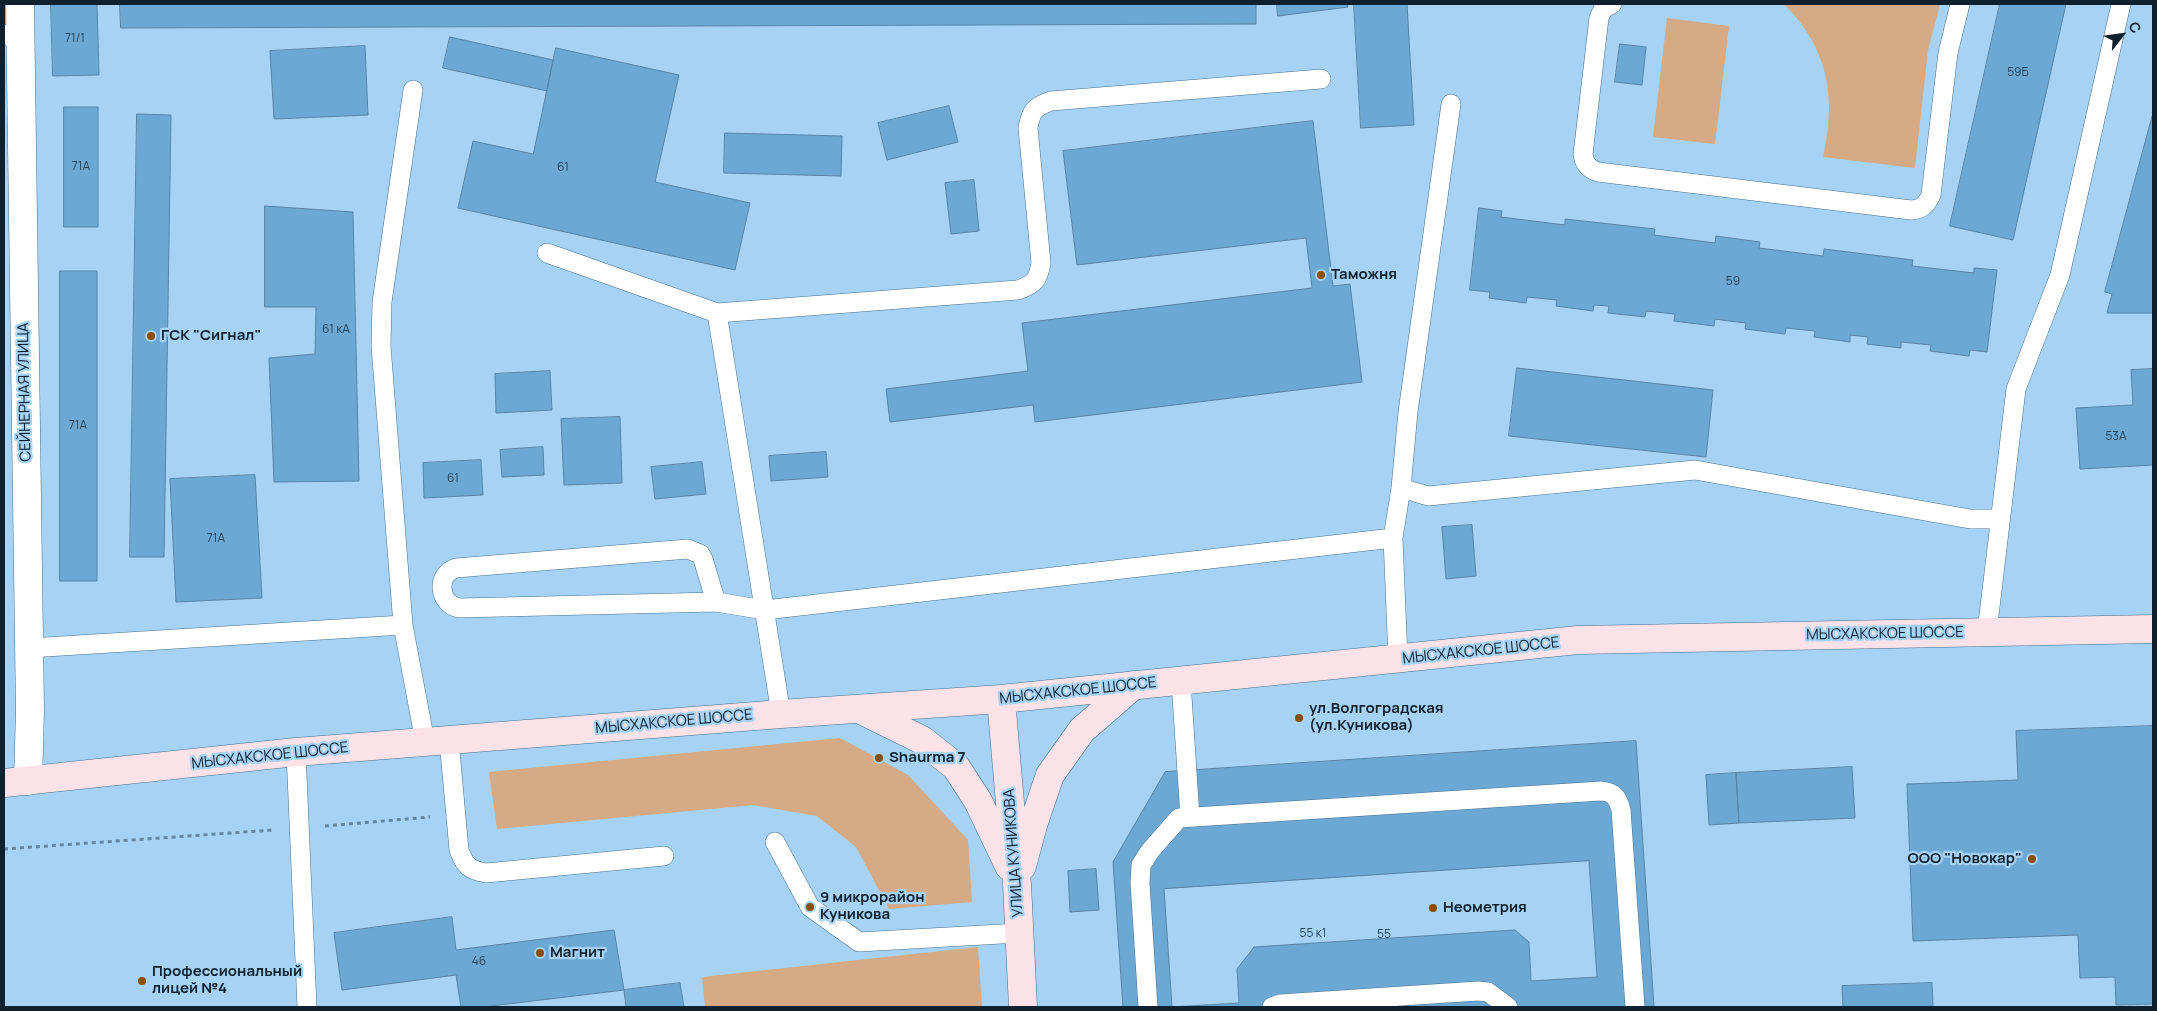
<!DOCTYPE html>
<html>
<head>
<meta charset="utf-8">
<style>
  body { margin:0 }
  #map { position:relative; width:2157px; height:1011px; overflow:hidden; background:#a5d2f5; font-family:Manrope,sans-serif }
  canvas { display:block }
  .frame { position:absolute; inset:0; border:5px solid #0f212e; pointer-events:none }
  .north { position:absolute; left:2097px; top:10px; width:50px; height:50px; -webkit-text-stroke:4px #a5d2f5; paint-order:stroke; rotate:60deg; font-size:14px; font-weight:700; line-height:20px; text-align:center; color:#0f212e }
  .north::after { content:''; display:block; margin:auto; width:18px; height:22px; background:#0f212e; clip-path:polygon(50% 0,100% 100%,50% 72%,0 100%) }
</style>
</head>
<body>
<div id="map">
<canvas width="2157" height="1011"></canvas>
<div class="frame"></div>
<div class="north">С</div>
</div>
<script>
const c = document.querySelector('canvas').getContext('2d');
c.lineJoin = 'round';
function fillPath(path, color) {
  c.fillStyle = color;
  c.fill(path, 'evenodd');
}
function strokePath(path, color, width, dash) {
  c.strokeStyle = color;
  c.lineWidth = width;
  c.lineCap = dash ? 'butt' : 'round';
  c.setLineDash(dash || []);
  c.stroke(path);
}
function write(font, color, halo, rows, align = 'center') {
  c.font = font + ' Manrope,sans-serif';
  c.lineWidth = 4.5;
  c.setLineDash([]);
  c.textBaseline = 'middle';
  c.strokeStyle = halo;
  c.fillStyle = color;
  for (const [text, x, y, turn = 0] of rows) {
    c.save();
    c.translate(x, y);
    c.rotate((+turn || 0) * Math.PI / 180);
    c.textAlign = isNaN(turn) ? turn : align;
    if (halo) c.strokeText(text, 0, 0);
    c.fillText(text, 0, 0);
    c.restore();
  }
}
const green = new Path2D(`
  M1784 4H1940L1928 50 1915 168 1823 157C1837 97 1828 48 1784 4Z
  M1667 18 1729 26 1715 144 1653 137Z
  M840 738 908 775 968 840 972 902 889 909 856 847 817 816 753 805 497 829 489 772Z
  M978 947 982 1007H705L702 977Z`);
const building = new Path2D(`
  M51 4H97L99 75 53 76Z
  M120 4H1256V24L121 28Z
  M1277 4H1347L1348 7 1278 16Z
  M1354 4H1407L1414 125 1361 128Z
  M2000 4H2066L2013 240 1950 226Z
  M450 37 553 60 547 91 443 68Z
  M1620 44 1646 47 1642 85 1615 82Z
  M365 46 368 115 274 119 270 51Z
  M556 48 679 75 655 182 750 203 735 270 458 208 473 141 533 154Z
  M949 106 958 142 887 160 878 123Z
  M64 107H98V227H64Z
  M2153 113V313H2107L2112 294 2105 292Z
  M137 114 171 115 164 557H130Z
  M1313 121 1333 286 1350 284 1362 382 1035 422 1033 405 890 422 886 389 1028 371 1022 323 1312 288 1306 238 1077 265 1063 151Z
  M725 133 842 136 841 176 724 173Z
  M974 180 979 231 951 234 945 183Z
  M265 206 353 212 359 481 274 482 269 358 315 354 316 307H265Z
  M1479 208 1502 211 1501 217 1565 225V219L1655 229 1654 235 1715 243 1716 236 1760 242 1759 248 1823 256 1824 249 1913 260 1912 266 1974 273V268L1997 270 1987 352 1970 350 1969 356 1930 351 1931 345 1901 342V348L1867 344 1868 337 1850 335V342L1814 337 1815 331 1786 328 1785 334 1745 329 1746 323 1729 321 1715 319 1714 326 1674 321 1675 314 1646 311 1645 317 1608 313 1609 306 1594 305 1593 311 1556 306 1557 300 1527 297 1526 303 1489 298 1490 292 1470 290Z
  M60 271H97V581H60Z
  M1517 368 1713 390 1706 457 1509 436Z
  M2153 369V465L2080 469 2076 408 2133 405 2131 370Z
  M550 371 552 410 496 413 495 374Z
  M620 417 622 483 564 485 561 419Z
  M543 447 544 475 502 477 500 450Z
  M826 452 828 477 771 481 769 456Z
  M481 460 483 495 424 498 423 463Z
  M702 462 706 494 655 499 651 467Z
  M255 475 262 598 176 602 170 479Z
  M1472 525 1476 576 1446 579 1442 527Z
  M2153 726V1004L2116 1005 2115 977 2080 978 2078 935 1913 941 1907 784 2018 780 2016 731Z
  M1636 741 1654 1007H1123L1113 862 1165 772Z
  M1852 767 1855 818 1739 823 1736 773Z
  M1736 773 1739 823 1709 825 1706 775Z
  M1589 861 1597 977 1531 981 1529 942 1515 930 1254 947 1237 969 1239 1003 1172 1007 1164 889Z
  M1096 869 1099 910 1070 912 1068 871Z
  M452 917 456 950 614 930 624 990 483 1007H461L456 975 342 990 334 933Z
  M680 983 684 1007H626L624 990Z
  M1932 983 1933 1007H1843L1842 986Z`);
const path = new Path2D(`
  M325 826 430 817
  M4 849 273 830`);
const lane = new Path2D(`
  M1612 4 1603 9 1599 18 1583 154C1584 164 1589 169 1598 172L1911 210C1923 209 1926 205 1931 195L1948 53 1960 4
  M4 34 21 41
  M413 90 382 302 381 346 403 625 425 742
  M547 253 717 313 1018 290C1035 284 1038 280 1041 263L1028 128C1031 111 1034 107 1051 101L1321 79
  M717 313 781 714
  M1401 488 1428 496 1695 470 1970 519H2000
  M716 602 703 559 700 554 688 549 456 568C435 575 439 604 459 608L716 602 765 610 1393 538
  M1987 632 2016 389 2060 275 2121 4
  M29 648 403 625
  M1398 659 1393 538 1401 488 1408 412 1451 104
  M1181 681 1190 817
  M449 740 459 850C465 866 469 870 486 873L664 856
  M296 752 307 1007
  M775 842 810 907 859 942 1019 933
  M1148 1007 1140 883 1141 865 1150 851 1179 818 1601 791C1614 792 1618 798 1621 810L1635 1007
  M1272 1007 1280 1004 1478 991 1488 992 1508 1007`);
const street = new Path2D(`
  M20 4 30 711 28 781`);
const secondary = new Path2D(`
  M1001 699 1017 884 1023 1007
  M859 709 922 740 956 767 978 801 1009 866
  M4 783 296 752 781 714 1001 699 1578 640 2153 629
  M1022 866 1033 825 1050 775 1082 730 1134 685`);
const markers = [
  [1321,275,5,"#894e08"],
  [151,336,5,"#894e08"],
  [1299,718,5,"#894e08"],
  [879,758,5,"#894e08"],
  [2032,859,5,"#894e08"],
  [810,907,5,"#894e08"],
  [1433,908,5,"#894e08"],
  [540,953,5,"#894e08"],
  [142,981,5,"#894e08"]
];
const numberNames = [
  ["71/1",75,39],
  ["59Б",2018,73],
  ["71А",81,167],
  ["61",563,168],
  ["59",1733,282],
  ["61 кА",336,330],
  ["71А",78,426],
  ["53А",2116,437],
  ["61",453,479],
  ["71А",216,539],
  ["55 к1",1313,934],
  ["55",1384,935],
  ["46",479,962]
];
const poiNames = [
  ["Таможня",1331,275],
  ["ГСК \"Сигнал\"",161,336],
  ["ул.Волгоградская",1309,709],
  ["(ул.Куникова)",1309,726],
  ["Shaurma 7",889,758],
  ["ООО \"Новокар\"",2022,859,"right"],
  ["9 микрорайон",820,898],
  ["Куникова",820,915],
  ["Неометрия",1443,908],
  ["Магнит",550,953],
  ["Профессиональный",152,972],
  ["лицей №4",152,989]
];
const streetNames = [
  ["СЕЙНЕРНАЯ УЛИЦА",25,392,-91],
  ["МЫСХАКСКОЕ ШОССЕ",1885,634,-1],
  ["МЫСХАКСКОЕ ШОССЕ",1481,651,-6],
  ["МЫСХАКСКОЕ ШОССЕ",1078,691,-6],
  ["МЫСХАКСКОЕ ШОССЕ",674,722,-5],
  ["МЫСХАКСКОЕ ШОССЕ",270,756,-6],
  ["УЛИЦА КУНИКОВА",1014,853,-94]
];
fillPath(green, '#d6aa85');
fillPath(building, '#6ca8d4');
strokePath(building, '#5984a5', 1);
strokePath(lane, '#45708f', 20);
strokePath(street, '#45708f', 29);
strokePath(secondary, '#45708f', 29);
strokePath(path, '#6586a0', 3, [4, 4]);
strokePath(lane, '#fff', 19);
strokePath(street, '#fff', 28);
strokePath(secondary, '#fbe2e9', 28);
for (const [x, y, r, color] of markers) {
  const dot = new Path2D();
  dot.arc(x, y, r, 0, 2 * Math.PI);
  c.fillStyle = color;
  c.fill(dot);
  strokePath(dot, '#a5d2f5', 2);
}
write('12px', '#264358', null, numberNames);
write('bold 15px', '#0f212e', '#a5d2f5', poiNames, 'left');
write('15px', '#0f212e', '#a5d2f5', streetNames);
</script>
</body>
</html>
